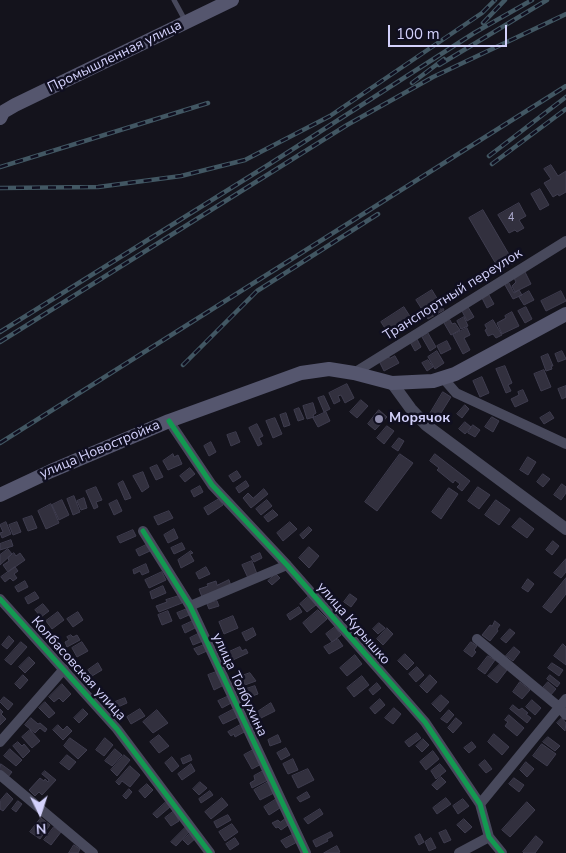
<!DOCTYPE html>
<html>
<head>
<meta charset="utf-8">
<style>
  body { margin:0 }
  #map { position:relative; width:566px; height:853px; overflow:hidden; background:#14131c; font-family:"Nunito Sans",sans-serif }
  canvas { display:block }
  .north { position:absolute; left:15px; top:788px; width:50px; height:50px; -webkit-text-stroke:4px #100f20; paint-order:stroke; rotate:176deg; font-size:14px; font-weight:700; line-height:20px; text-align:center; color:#d3d1fb }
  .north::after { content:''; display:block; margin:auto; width:18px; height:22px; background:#d3d1fb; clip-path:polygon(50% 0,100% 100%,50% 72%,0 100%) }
  .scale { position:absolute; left:388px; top:25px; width:119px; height:22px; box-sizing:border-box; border:2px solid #d3d1fb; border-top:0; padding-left:6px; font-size:15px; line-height:18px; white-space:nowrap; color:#d3d1fb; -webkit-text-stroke:4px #100f20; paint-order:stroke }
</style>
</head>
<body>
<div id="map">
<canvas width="566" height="853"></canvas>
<div class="north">N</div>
<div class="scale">100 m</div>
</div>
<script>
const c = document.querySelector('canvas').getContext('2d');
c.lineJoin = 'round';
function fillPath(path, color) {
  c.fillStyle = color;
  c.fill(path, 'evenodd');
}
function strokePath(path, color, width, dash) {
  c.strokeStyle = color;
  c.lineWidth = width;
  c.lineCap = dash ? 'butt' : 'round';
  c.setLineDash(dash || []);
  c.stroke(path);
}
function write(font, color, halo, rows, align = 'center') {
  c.font = font + ' "Nunito Sans",sans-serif';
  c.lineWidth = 5;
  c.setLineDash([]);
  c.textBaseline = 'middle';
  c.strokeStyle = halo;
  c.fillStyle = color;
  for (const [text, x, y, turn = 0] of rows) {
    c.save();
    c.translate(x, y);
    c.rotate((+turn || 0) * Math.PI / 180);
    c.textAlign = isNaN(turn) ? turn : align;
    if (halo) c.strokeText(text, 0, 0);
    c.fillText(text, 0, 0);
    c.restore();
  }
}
const building = new Path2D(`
  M551 165 558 176 566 171V192L559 196 558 194 553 197 544 183 551 179 544 169Z
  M540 189 549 205 540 210 531 194Z
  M519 203 526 216 519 220 524 228 517 232 515 230 509 233 498 215Z
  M483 210 514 263 500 271 469 218Z
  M525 272 531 284 515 292 512 286 516 282 514 278Z
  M509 283 514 293 519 290 522 295 513 299 505 285Z
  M432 290 444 310 428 319 416 300Z
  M529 291 534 300 524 305 519 297Z
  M561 291 566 301 546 311 541 301Z
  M489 295 494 304 487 308 482 298Z
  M404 307 413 321 390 336 381 322Z
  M468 307 474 317 467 321 462 311Z
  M526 307 532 319 525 323 518 311Z
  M512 312 519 326 502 334 497 323 506 318 505 316Z
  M464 317 468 326 461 329 457 321Z
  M450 320 452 324 455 323 460 330 451 335 444 323Z
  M493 320 502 335 496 338 493 334 488 336 485 330 487 329 485 325Z
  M467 328 470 335 464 338 470 350 463 354 453 335Z
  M428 333 436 347 430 351 422 337Z
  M417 339 421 347 415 351 410 342Z
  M447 341 451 349 441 354 437 346Z
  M437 351 444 363 435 369 428 357Z
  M562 351 566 359 558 362 555 354Z
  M548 354 553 366H551L552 369 546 371 541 357Z
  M395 356 399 363 384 371 379 361 387 357 390 358Z
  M428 360 433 367 427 371 422 363Z
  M505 366 512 383 508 385 511 391 506 393 496 369Z
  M544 370 551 387 541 391 534 374Z
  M482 377 489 393 480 397 473 381Z
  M347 384 354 398 345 403 341 395 338 396 340 401 334 404 329 393Z
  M566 386V397L562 399 558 389Z
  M523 390 528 401 515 407 511 399 519 395 518 392Z
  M443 392 451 397 436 421 428 417Z
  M324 396 330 409 324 412 318 398Z
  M361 400 368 406 357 418 350 412Z
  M313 403 316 413 313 415 314 417 307 419 303 406Z
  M465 405 469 409 462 418 457 414Z
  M299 408 304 419 298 421 294 410Z
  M379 410 387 417 375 430 368 424Z
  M326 412 330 421 318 427 313 418Z
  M550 412 554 418 544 424 540 418Z
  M286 413 290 425 284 427 280 415Z
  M492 417 499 421 493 432 485 427Z
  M275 418 282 434 273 438 266 421Z
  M465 422 471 427 465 434 459 429Z
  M257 424 263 436 259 438 262 444 258 446 249 428Z
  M473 425 480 430 475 437 468 433Z
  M387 426 394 431 384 444 377 438Z
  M236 432 240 442 231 446 227 435Z
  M399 438 404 441 398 451 392 447Z
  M211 442 216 452 209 456 204 446Z
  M173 454 174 457 178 455 182 464 168 470 163 461Z
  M400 454 413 463 377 511 365 502Z
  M435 454 470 481 462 491 457 487 460 484 455 480 453 483 437 470 439 468 430 461Z
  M528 457 536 462 528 475 520 470Z
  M157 465 163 477 156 480 150 468Z
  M190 468 195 474 185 482 180 476Z
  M237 471 241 477 233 482 229 476Z
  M143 472 149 487 142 492 133 476Z
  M543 474 550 479 543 487 537 482Z
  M123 481 131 498 125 500 118 484Z
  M246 481 249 486 239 493 236 488Z
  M562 484 566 487V493L561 500 554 495Z
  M200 486 203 492 194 497 191 491Z
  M96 487 102 500 96 502 98 507 94 509 86 491Z
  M478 487 490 495 479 509 468 501Z
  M449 488 458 494 441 519 432 512Z
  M264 489 268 494 251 508 243 498 248 493 253 498Z
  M74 496 80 512 73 515 67 499Z
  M84 498 87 508 81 510 77 501Z
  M219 499 223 505 208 515 204 508Z
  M62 500 69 515 59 520 52 505Z
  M117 500 122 511 114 515 109 504Z
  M267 500 272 506 261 515 256 509Z
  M496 500 510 510 499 525 485 515Z
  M51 504 59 523 46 529 38 511Z
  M273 510 278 515 268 522 264 517Z
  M169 511 173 518 158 525 154 517Z
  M32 516 37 528 28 531 23 519Z
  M520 518 534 529 527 538 512 527Z
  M6 522 11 534 2 538 0 533 3 532 0 525Z
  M17 522 21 532 13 535 9 525Z
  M290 522 297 529 283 541 277 533Z
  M309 527 312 530 303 539 300 535Z
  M174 529 178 538 168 543 164 535Z
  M133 530 136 536 120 543 117 537Z
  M11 540 13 546 0 550V544Z
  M553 541 559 546 552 555 546 550Z
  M182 543 185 549 174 554 171 548Z
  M146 545 150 551 139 556 136 550Z
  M309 547 319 556 309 568 299 558Z
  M8 549 12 554 0 565V555Z
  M191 551 193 553 190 554 194 561 181 568 178 560Z
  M14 553 16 556 20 553 25 560 8 572 3 565 9 561 8 558Z
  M260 553 262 558 254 562 251 557Z
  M566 559V572L561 578 554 573Z
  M252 561 257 574 248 578 242 565Z
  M146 564 149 572 142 575 140 571 134 574 133 570Z
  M15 567 18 571 14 574 17 578 13 581 10 578 5 582 1 577Z
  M206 567 210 574 199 579 196 573Z
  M162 572 166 580 149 588 145 580Z
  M276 574 280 578 272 585 268 581Z
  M566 578V594L551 613 543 607Z
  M528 579 534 584 528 592 522 588Z
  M229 580 231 586 202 597 199 589 208 586 207 584 216 581 217 585Z
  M25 581 28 587 18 592 15 587Z
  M163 586 166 593 152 599 150 592Z
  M35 592 39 598 28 604 25 598Z
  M350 594 357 599 351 607 344 602Z
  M179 596 182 603 159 612 156 606 167 602 166 600Z
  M309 596 316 605 307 612 300 604Z
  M217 601 219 606 209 609 207 604Z
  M43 604 49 611 41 617 35 610Z
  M299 607 302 612 290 620 287 615Z
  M187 609 189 615 180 619 177 613Z
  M318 610 327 619 311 633 303 623Z
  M168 611 172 621 162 625 158 615Z
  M58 612 64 620 52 629 46 621Z
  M78 612 83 620 73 627 67 619Z
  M233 616 238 628 224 634 219 622Z
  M193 621 197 627 185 633 182 626Z
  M495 621 500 625 497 629 498 631 490 641 482 635 490 625 492 626Z
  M379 623 385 628 378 634 373 629Z
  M335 627 341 635 332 642 326 634Z
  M253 628 256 635 246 641 242 633Z
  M387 628 393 634 383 645 377 639Z
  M510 629 515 633 506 643 501 639Z
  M200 633 203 641 193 645 190 638Z
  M71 635 73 637 77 635 80 640 67 647 65 642 69 640 67 637Z
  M9 636 14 641 7 649 2 645Z
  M338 639 343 646 329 654 324 647Z
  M21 642 27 647 11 665 5 660Z
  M82 642 88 651 77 657 72 648Z
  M471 642 477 646 474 650 476 652 472 657 464 651Z
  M563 644 566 647V665L554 656Z
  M204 645 207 651 198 655 194 649Z
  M240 647 242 651 246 649 248 653 233 660 229 652Z
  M514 647 520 652 513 661 506 656Z
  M405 654 414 663 407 670 398 661Z
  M355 655 362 664 347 676 340 668Z
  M488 656 495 660 485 674 478 669Z
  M29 657 35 663 25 673 19 667Z
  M98 663 102 670 92 676 88 670Z
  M552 663 563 670 559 676 548 668Z
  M500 664 507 670 497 683 488 676Z
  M417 667 424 675 416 682 409 674Z
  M219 671 224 685 214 690 208 675Z
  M250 673 256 681 242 686 239 677Z
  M23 675 28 680 20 689 15 684Z
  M430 675 437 682 427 693 420 686Z
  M550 675 560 683 557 687 547 679Z
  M362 676 369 685 354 697 347 688Z
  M520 682 530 690 522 699 513 692Z
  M548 682 556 689 549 697 541 690Z
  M377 683 381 688 373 695 369 690Z
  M62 684 71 694 63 702 59 698 54 702 49 697Z
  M255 686 258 694 249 697 246 689Z
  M441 695 449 702 440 712 432 704Z
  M229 696 233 702 222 708 218 701Z
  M4 697 13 704 8 710 0 702Z
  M125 698 127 703 118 707 115 702Z
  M380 699 385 705 375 714 370 708Z
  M532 700 541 708 535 715 526 707Z
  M45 702 55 713 49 718 39 708Z
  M271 703 275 711 259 719 256 713Z
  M513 705 519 710 522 708 528 713 526 714 531 718 527 723 510 709Z
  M394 708 401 714 393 724 385 718Z
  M0 709 3 712 1 714 6 719 0 725Z
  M83 709 88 714 79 723 74 718Z
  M140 709 145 716 131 724 127 717Z
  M234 709 238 717 223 724 219 717Z
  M157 710 168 723 153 733 143 722Z
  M449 710 454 715 447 723 441 719Z
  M509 715 524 728 517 736 505 726 508 722 505 720Z
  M31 718 38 724 40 723 47 729 45 732 40 728 35 733 25 725Z
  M456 718 462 723 453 733 448 728Z
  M562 718 566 723 565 731 557 723Z
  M242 724 246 731 235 737 234 734 231 736 228 732Z
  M58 725 63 730 67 726 72 731 63 740 53 730Z
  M30 730 40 741 32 748 22 737Z
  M417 733 421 738 409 747 405 742Z
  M494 734 509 747 502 755 488 742Z
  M159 735 169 746 159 753 150 742Z
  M278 735 281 742 270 746 268 740Z
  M548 737 560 746 555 751 543 742Z
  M70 738 87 750 78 759 64 746Z
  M105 738 113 745 104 756 96 750Z
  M423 739 429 745 422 752 416 746Z
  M18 742 22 746 24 744 30 751 23 758 13 746Z
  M472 742 476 747 469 753 464 748Z
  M542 744 556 754 547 766 533 756Z
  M286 748 290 755 281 760 277 753Z
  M10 749 22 760 16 766 4 756Z
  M115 749 122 755 112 766 105 761Z
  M255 749 263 763 252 769 244 755Z
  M433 751 439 759 426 770 420 762Z
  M67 755 76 762 69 770 60 763Z
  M124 755 130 760 117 776 111 770Z
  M190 755 192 760 183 764 181 759Z
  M172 757 179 766 172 772 165 763Z
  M293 759 298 770 288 774 283 764Z
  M485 760 492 769 486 773 479 765Z
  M526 762 534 769 527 777 520 770Z
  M1 764 12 772 8 777 0 771Z
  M191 764 195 771 182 780 178 774Z
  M440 764 446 771 436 779 431 771Z
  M130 766 140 775 130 787 122 781 119 785 116 782Z
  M308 769 314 780 298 788 292 776Z
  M265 770 270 779 252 788 250 783 255 780 254 776Z
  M45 771 56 780 42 795 39 792 35 796 29 790 40 778 44 781 45 779 48 782 49 780 42 774Z
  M441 777 446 782 437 790 432 785Z
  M514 778 524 785 519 792 509 784Z
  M270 781 276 792 260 800 254 790Z
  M200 782 207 788 199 795 193 789Z
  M147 784 153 790 145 798 139 791Z
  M129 789 132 792 126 799 123 796Z
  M210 791 213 795 201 803 199 799Z
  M307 792 310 797 300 802 297 798Z
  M7 793 13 799 3 811 0 809V801Z
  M222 798 228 805 211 819 205 812Z
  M278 798 283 806 269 815 264 807Z
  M446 798 451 804 437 814 433 808Z
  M463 799 469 806 458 814 453 806Z
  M18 801 22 804 16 812 12 809Z
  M166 802 170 807 157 818 153 814Z
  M527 802 535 810 510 837 502 830Z
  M320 809 323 814 308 824 304 819Z
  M174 811 179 821 171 826 165 818Z
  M228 815 231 820 217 828 214 822Z
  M288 817 291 823 281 830 278 827 276 828 272 823 278 820 280 822Z
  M41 818 50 825 40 839 30 832Z
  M464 819 472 827 465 833 457 825Z
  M232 824 238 832 225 841 219 832Z
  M187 826 191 830 176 846 171 842Z
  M54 827 61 832 51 845 44 840Z
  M446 830 451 840 444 843 439 833Z
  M192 832 197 837 188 845 183 840Z
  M331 832 333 836 327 839 328 841 316 847 313 841Z
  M294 834 299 841 286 848 281 841Z
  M420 834 424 842 419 845 415 837Z
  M536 836 543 842 535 853H524L523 852Z
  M235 838 239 844 230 850 226 844Z
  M431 838 436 848 429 851 425 842Z
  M74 845 80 849 78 853H69Z
  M337 846 340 852 338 853H324Z`);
const service = new Path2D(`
  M174 0 186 22`);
const minor = new Path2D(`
  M354 373 566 241
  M443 378 456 393 566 444
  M169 421 212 485 287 565 425 722 480 804 489 837 502 853
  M143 531 190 606 306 853
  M0 599 117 729 210 853
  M190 606 287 565
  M477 639 559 707 566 715
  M0 742 64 669
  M0 775 93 853
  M480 804 566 699
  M459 853 489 837`);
const tertiary = new Path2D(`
  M392 383 411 409 426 425 566 529`);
const secondary = new Path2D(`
  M0 118 3 112 15 105 232 0
  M0 495 51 471 169 421 301 373 329 369 354 373 392 383 433 381 455 374 566 314`);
const rail = new Path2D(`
  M483 23 505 0
  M439 65 547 0
  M412 83 444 59
  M489 156 566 97
  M492 164 566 109
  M0 167 208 103
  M0 188 98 187 181 176 245 160 330 116 482 13 495 0
  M0 332 268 165 474 33 532 0
  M0 342 347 125 433 77 566 14
  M183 365 257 291 378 214
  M0 443 566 86`);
const cycleway = new Path2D(`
  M169 421 212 485 287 565 425 722 480 804 489 837 502 853
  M143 531 190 606 306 853
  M0 599 117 729 210 853`);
const markers = [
  [379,419,5,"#908ead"]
];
const numberNames = [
  ["4",511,218]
];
const streetNames = [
  ["Промышленная улица",115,57,-26],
  ["Транспортный переулок",453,295,-32],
  ["улица Новостройка",100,450,-23],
  ["улица Курышко",353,624,49],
  ["Колбасовская улица",78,669,48],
  ["улица Толбухина",239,685,65]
];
const poiNames = [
  ["Морячок",389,419]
];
fillPath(building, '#32303e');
strokePath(building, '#3f3d4f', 1);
strokePath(service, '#48495c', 5);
strokePath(minor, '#48495c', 10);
strokePath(tertiary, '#48495c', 12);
strokePath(secondary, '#55566e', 14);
strokePath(rail, '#425763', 4.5);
strokePath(rail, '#100f20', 2.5, [8]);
strokePath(cycleway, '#139951', 5);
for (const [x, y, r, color] of markers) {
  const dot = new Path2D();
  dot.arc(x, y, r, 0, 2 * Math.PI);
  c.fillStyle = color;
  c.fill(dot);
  strokePath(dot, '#100f20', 2);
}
write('11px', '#aba9cc', null, numberNames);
write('14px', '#d3d1fb', '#100f20', streetNames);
write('bold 14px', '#d3d1fb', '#100f20', poiNames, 'left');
</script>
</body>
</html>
